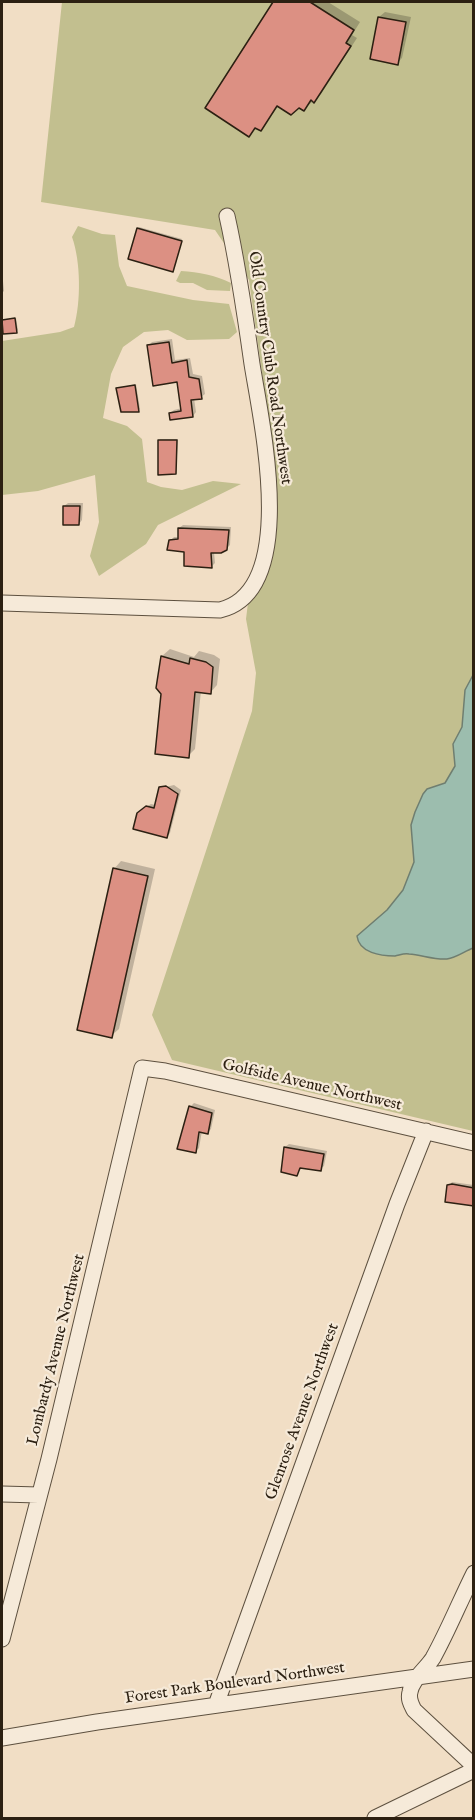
<!DOCTYPE html>
<html>
<head>
<meta charset="utf-8">
<style>
  body { margin:0 }
  #map { position:relative; width:475px; height:1820px; overflow:hidden; background:#f1dec5; font-family:"IM FELL English",serif }
  canvas { display:block }
  .frame { position:absolute; inset:0; border:3px solid #2c2012; pointer-events:none }
</style>
</head>
<body>
<div id="map">
<canvas width="475" height="1820"></canvas>
<div class="frame"></div>
</div>
<script>
const c = document.querySelector('canvas').getContext('2d');
c.lineJoin = 'round';
function fillPath(path, color) {
  c.fillStyle = color;
  c.fill(path, 'evenodd');
}
function strokePath(path, color, width, dash) {
  c.strokeStyle = color;
  c.lineWidth = width;
  c.lineCap = dash ? 'butt' : 'round';
  c.setLineDash(dash || []);
  c.stroke(path);
}
function write(font, color, halo, rows, align = 'center') {
  c.font = font + ' "IM FELL English",serif';
  c.lineWidth = 4.5;
  c.setLineDash([]);
  c.textBaseline = 'middle';
  c.strokeStyle = halo;
  c.fillStyle = color;
  for (const [text, x, y, turn = 0] of rows) {
    c.save();
    c.translate(x, y);
    c.rotate((+turn || 0) * Math.PI / 180);
    c.textAlign = isNaN(turn) ? turn : align;
    if (halo) c.strokeText(text, 0, 0);
    c.fillText(text, 0, 0);
    c.restore();
  }
}
const green = new Path2D(`
  M62 2H473V1131L172 1060 152 1015 252 711 256 673 246 619 248 603 260 584 269 556 276 514 274 460 249 280 215 230 41 202Z
  M78 226 102 234 115 235 119 266 127 286 193 300 229 304 237 332 229 339 187 340 168 330 144 332 123 347 111 374 103 418 127 426 142 439 147 482 161 487 182 490 213 481 241 484 158 525 146 544 99 576 90 556 99 522 95 475 38 491 2 495V341L60 332 74 327C81 302 81 262 72 237Z
  M181 271C199 272 215 275 231 283L230 291 207 290 193 283H180L176 281Z`);
const water = new Path2D(`
  M473 675V948C465 951 456 958 447 959 434 960 422 955 409 954 404 953 400 955 395 956 381 956 359 953 357 936L387 910 403 890 414 862 411 825 415 812 423 794 427 789 445 783 455 766 453 744 462 727 465 690Z`);
const shadow = new Path2D(`
  M275 2H328L360 22 352 35 357 38 321 94 303 110 299 107 279 105 261 129 257 127 249 135 207 108Z
  M385 12 411 17 402 58 397 63 379 17Z
  M139 227 182 239 174 269 138 228Z
  M2 281H3L4 291 2 293Z
  M16 318 18 330 17 331 3 321Z
  M172 339 175 360 190 358 193 374 202 376 205 394 201 397 194 398 196 412 193 416 170 413 174 410 182 408 178 380 149 345 152 342Z
  M136 384 140 409 139 410 118 388Z
  M160 439H178L176 473 159 441Z
  M68 503H83L82 520 79 524 64 506Z
  M183 525 231 527 230 545 226 549 214 552 215 563 212 566 170 541 174 537H179V528Z
  M170 649 194 657 199 651 214 655 220 659 217 685 210 693 201 691 195 749 188 756 163 693 157 688 162 656Z
  M174 785 181 790 170 833 167 837 142 809 151 804 156 805 161 788Z
  M121 861 155 869 119 1029 111 1036 114 869Z
  M194 1103 215 1110 211 1129 207 1133 202 1131 199 1148 195 1152 190 1107Z
  M289 1144 327 1151 324 1166 320 1169 302 1167 296 1175 285 1147Z
  M452 1182 474 1185V1205L449 1186Z`);
const building = new Path2D(`
  M273 2H310L354 30 346 43 351 46 314 103 311 100 304 111 299 108 291 115 277 106 261 131 255 128 249 137 205 108Z
  M378 17 406 22 398 65 370 59Z
  M137 228 182 241 173 272 128 259Z
  M15 318 17 333 3 334 2 320Z
  M169 342 172 363 187 360 189 377 199 379 202 399 191 400 193 417 170 420 169 413 181 411 177 382 153 386 147 345Z
  M135 385 139 412H121L116 388Z
  M158 440H177L176 474 158 475Z
  M63 506H80L79 525H63Z
  M178 528 229 530 227 550 221 553H211L212 568 184 566V552L167 550 169 540 178 539Z
  M161 656 189 664 190 658 206 662 213 667 211 694 195 692 189 758 155 754 161 694 156 688Z
  M166 786 178 794 167 838 133 829 137 813 146 806 154 808 159 787Z
  M113 868 148 876 112 1038 77 1030Z
  M189 1106 212 1113 208 1134 199 1132 196 1153 177 1149Z
  M284 1147 324 1154 321 1171 300 1168 297 1176 281 1172Z
  M452 1184 474 1188V1206L445 1202 447 1185Z`);
const minor = new Path2D(`
  M2 603 220 610C300 591 261 421 252 364 245 314 238 265 227 216
  M2 1494 39 1495
  M474 1573C460 1601 448 1631 433 1658 426 1669 412 1679 410 1692 408 1699 411 1704 414 1710L474 1766
  M2 1639 49 1459 142 1068 165 1071 474 1143
  M216 1705 397 1204 426 1131
  M2 1738 97 1722 474 1669
  M375 1818 474 1770`);
const streetNames = [
  ["Old Country Club Road Northwest",269,368,82],
  ["Golfside Avenue Northwest",312,1086,13],
  ["Lombardy Avenue Northwest",57,1350,-76],
  ["Glenrose Avenue Northwest",303,1412,-70],
  ["Forest Park Boulevard Northwest",235,1684,-8]
];
fillPath(green, '#c2bf8f');
fillPath(water, '#9cbdae');
strokePath(water, '#6f7e70', 1.5);
fillPath(shadow, '#0003');
fillPath(building, '#dc9083');
strokePath(building, '#2c2012', 1.5);
strokePath(minor, '#5d503f', 17);
strokePath(minor, '#f6ead9', 15);
write('16px', '#2c2012', '#f6ead9', streetNames);
</script>
</body>
</html>
